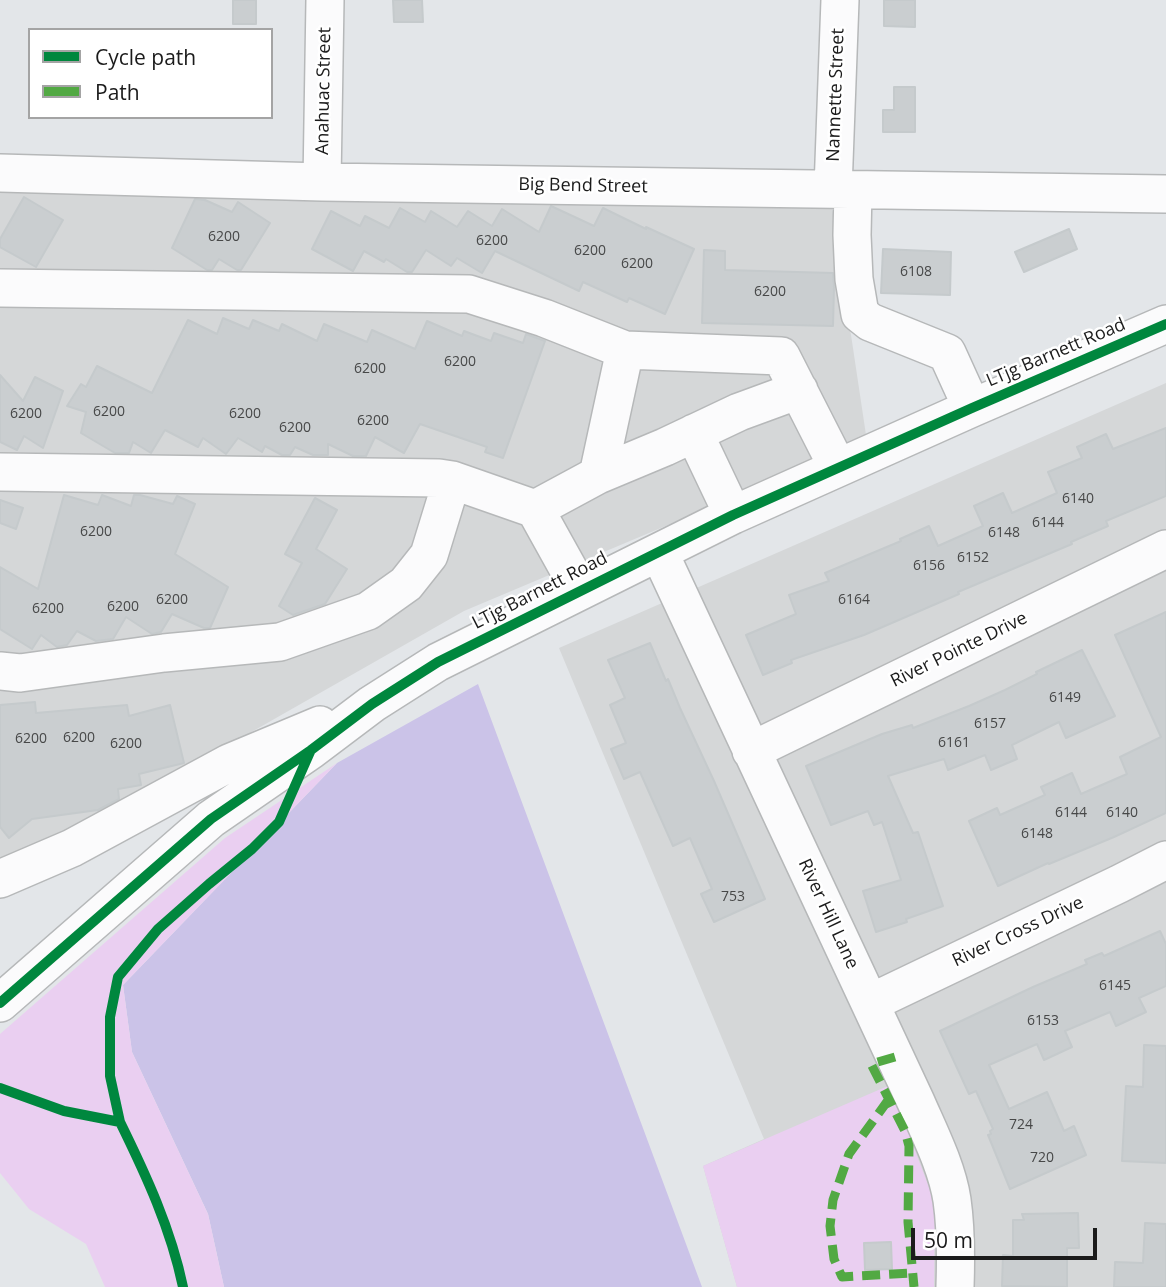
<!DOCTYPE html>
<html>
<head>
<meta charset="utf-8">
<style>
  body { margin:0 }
  #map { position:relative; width:1166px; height:1287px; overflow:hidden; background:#e3e6e9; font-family:"Open Sans",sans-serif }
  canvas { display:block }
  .legend { position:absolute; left:28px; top:28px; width:245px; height:91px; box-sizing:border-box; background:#fff; border:2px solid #a4a4a4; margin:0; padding:9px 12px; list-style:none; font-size:21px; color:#1b1b1b }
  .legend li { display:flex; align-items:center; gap:14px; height:35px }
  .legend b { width:35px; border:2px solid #a4a4a4 }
  .scale { position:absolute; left:911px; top:1228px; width:186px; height:32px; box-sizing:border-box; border:4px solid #1b1b1b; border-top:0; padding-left:9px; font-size:21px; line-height:24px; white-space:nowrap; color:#1b1b1b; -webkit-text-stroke:5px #fff; paint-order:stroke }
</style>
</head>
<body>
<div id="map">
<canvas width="1166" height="1287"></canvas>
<ul class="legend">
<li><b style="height:9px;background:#00873e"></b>Cycle path</li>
<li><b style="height:9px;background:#52a943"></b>Path</li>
</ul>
<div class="scale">50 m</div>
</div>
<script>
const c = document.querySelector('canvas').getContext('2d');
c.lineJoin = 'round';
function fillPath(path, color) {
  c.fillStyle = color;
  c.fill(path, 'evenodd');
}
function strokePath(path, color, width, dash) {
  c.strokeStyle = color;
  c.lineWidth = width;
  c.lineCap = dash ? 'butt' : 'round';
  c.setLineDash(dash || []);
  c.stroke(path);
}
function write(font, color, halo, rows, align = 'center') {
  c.font = font + ' "Open Sans",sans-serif';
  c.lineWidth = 5;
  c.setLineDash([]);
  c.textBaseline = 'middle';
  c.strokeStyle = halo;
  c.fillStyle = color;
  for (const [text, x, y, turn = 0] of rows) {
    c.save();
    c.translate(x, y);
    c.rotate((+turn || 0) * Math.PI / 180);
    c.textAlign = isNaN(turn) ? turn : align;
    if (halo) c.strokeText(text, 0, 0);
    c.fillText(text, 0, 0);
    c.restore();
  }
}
const residential = new Path2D(`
  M0 190 832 208 866 435 675 522 464 611 204 759 0 869Z
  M1166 383V1287H737L703 1166 764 1139 559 648Z`);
const grass = new Path2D(`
  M478 684 702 1287H224L208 1214 132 1052 123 985 337 763Z`);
const park = new Path2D(`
  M337 763 123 985 132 1052 208 1214 224 1287H105L86 1244 29 1209 0 1173V1034L225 838Z
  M890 1085 935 1203 934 1287H737L703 1166Z`);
const building = new Path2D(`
  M233 0H256V24H233Z
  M393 0H422L423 22H394Z
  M884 0H915V27L884 26Z
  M894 87H915V132H883V110H894Z
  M24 197 63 220 36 267 0 247V239Z
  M195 199 205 200 232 212 238 202 270 223 241 270H237L219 259 212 270H207L172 248Z
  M551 206 594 226 603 208 646 229V227L694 249 665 314 629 298 627 302 583 282 579 291 495 251 482 273 457 258 451 266 426 250 412 272H407L386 259 384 262 364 251 353 271 312 249 331 211 360 226 365 216 389 228 400 208 425 222 431 211 457 227 468 211 492 226 502 209 539 232Z
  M1069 229 1077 249 1024 272 1015 252Z
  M883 249 951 252 950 295 881 293Z
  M704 250 725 251V270L833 273 834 287 833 326 702 323Z
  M223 318 249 329 253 320 279 331 282 324 317 341 324 324 367 342 372 330 415 349 427 321 462 336 464 331 491 341 494 333 523 343 526 334 545 341 503 458 485 452 487 447 420 424 404 453 375 437 366 456H353L328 444V455H313L295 447 290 455H282L265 446 262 452 238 438 226 454 203 438 198 447 165 430 151 453 133 442 129 453H115L81 433 86 412 67 406 81 384 86 387 97 366 152 393 188 320 217 334Z
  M0 375 23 401 35 377 63 391 43 448 24 436 17 450 0 442Z
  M1166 428V496L1106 521 1108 526 1071 542 1072 544 958 592 959 594 864 635 791 660 792 663 763 675 746 635 796 614 789 595 829 581 825 573 901 541 900 539 929 526 938 546 983 526 974 506 1003 493 1012 513 1057 493 1048 472 1082 458 1077 447 1106 434 1113 449Z
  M64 495 98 505 102 495 131 506 134 495H140L173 504 177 496 195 504 175 554 228 587 210 628H204L172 614 161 632 152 634 126 617 113 639 96 641 77 631 67 645 57 647 41 635 32 649 0 629V567L38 589Z
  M315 498 337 510 316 549 347 569 325 604 293 615 279 606 302 563 285 554Z
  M0 500 23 508 16 529 0 523Z
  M1166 612V813L1114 837 1049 864 1048 863 998 886 969 821 997 808 1000 815 1045 795 1041 787 1072 773 1081 794 1127 774 1120 757 1161 737 1115 635Z
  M650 643 666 681 668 679 680 708 714 781 765 899 714 922 701 894 712 889 690 838 673 846 640 772 624 779 611 749 626 743 610 705 625 698 608 660Z
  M1082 650 1115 716 1066 738 1059 722 1012 745 1017 759 991 770 985 755 948 770 944 759 888 776 913 833 918 832 943 906 906 919 907 922 876 932 863 891 901 880 882 822 874 825 868 811 831 825 806 766 882 734 912 725 913 728 969 706 1005 690 1037 674 1036 672Z
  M35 702 36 713 127 705 129 716 170 705 184 763 139 774 141 785 118 789 119 799 98 810 32 819 9 838 0 827V705Z
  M1160 931 1166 944V986L1139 998 1146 1012 1116 1026 1110 1012 1065 1031 1072 1047 1044 1060 1037 1044 989 1065 1009 1109 1047 1092 1064 1131 1074 1126 1086 1155 1010 1189 988 1135 991 1134 990 1131 993 1129 976 1091 969 1094 940 1031 1033 987 1087 964 1085 960 1102 953 1104 956Z
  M1144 1045 1166 1046V1163L1122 1161 1126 1086 1143 1087Z
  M1078 1213 1079 1248H1067V1287L1002 1286 1003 1255 1013 1256V1220H1024L1022 1214Z
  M1145 1223 1166 1224V1287H1114L1115 1262 1143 1263Z
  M891 1242 892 1269 865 1270 864 1243Z`);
const minor = new Path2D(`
  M0 173 322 182 1166 194
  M322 182 325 0
  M833 189 840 0
  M853 190 852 235 854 279 860 314 870 322 947 353 972 408
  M0 288 469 294 544 318 625 350 781 356 838 468
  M694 433 733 515
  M0 472 439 478 452 480 535 509 580 590
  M598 475 665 447 739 412 799 390
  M535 509 598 475 625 350
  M659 552 916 1102C929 1132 947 1167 952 1200 956 1228 956 1258 955 1287
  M0 671 20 673 164 653 280 642 368 611 406 584 429 555 452 480
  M751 751 1166 549
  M0 879 72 848 229 763 320 725
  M0 1003 211 819 311 750 372 704 438 662 733 515 972 408 1166 324
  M870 1003 1119 884 1166 860`);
const quiet = new Path2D(`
  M895 1057 871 1064 905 1131 909 1146 908 1222 914 1287
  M889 1099 849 1154 833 1200 830 1226 834 1259 842 1277 912 1273`);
const cycleway = new Path2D(`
  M0 1003 211 819 311 750 372 704 438 662 733 515 972 408 1166 324
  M0 1088 64 1111 120 1122C146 1175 171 1229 183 1287
  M120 1122 110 1076V1017L118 977 158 929 209 884 252 849 279 822 310 752`);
const numberNames = [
  ["6200",224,237],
  ["6200",492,241],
  ["6200",590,251],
  ["6200",637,264],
  ["6108",916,272],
  ["6200",770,292],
  ["6200",460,362],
  ["6200",370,369],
  ["6200",109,412],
  ["6200",26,414],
  ["6200",245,414],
  ["6200",373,421],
  ["6200",295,428],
  ["6140",1078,499],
  ["6144",1048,523],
  ["6200",96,532],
  ["6148",1004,533],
  ["6152",973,558],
  ["6156",929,566],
  ["6200",172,600],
  ["6164",854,600],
  ["6200",123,607],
  ["6200",48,609],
  ["6149",1065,698],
  ["6157",990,724],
  ["6200",79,738],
  ["6200",31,739],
  ["6161",954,743],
  ["6200",126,744],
  ["6144",1071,813],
  ["6140",1122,813],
  ["6148",1037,834],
  ["753",733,897],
  ["6145",1115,986],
  ["6153",1043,1021],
  ["724",1021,1125],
  ["720",1042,1158]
];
const streetNames = [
  ["Anahuac Street",324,91,-89],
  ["Nannette Street",836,95,-88],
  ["Big Bend Street",583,186,1],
  ["LTjg Barnett Road",1056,353,-23],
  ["LTjg Barnett Road",540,591,-27],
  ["River Pointe Drive",959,650,-26],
  ["River Hill Lane",828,914,65],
  ["River Cross Drive",1018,932,-25]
];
fillPath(residential, '#d5d7d8');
fillPath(grass, '#cbc3e8');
fillPath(park, '#eacff1');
fillPath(building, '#caced0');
strokePath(building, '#c5cacc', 2);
strokePath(minor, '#b6b8b9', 40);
strokePath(minor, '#fbfbfc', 37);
strokePath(quiet, '#52a943', 9, [18, 9]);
strokePath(cycleway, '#00873e', 10);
write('14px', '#474848', null, numberNames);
write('18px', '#1b1b1b', '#fff', streetNames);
</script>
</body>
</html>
